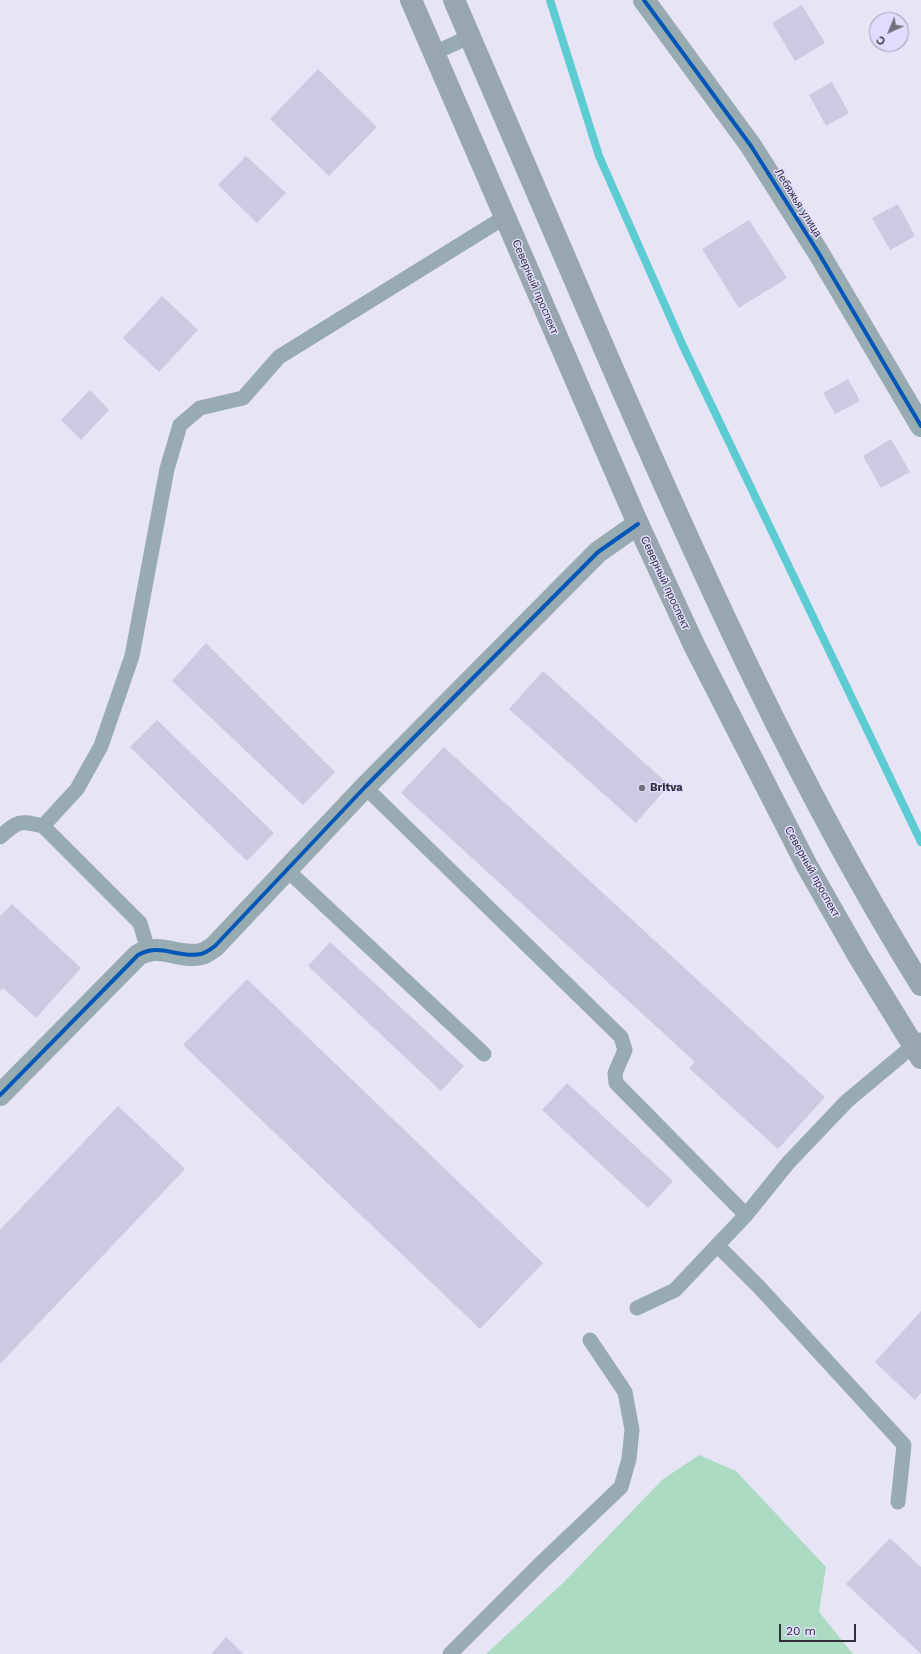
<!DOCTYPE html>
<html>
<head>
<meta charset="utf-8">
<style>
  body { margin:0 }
  #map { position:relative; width:921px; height:1654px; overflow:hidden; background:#e7e4f6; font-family:"Work Sans",sans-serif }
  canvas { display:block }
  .north { position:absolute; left:869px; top:12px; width:40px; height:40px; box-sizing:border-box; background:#e1dcfe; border:1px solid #9b97b0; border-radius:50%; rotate:224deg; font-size:11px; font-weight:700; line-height:16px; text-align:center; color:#312f3c }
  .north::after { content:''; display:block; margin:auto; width:14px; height:18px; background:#716e7d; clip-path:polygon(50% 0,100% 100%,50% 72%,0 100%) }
  .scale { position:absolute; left:779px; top:1624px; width:77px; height:18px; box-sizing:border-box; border:2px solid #312f3c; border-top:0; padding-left:5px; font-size:12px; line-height:14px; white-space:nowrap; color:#312f3c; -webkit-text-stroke:3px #e1dcfe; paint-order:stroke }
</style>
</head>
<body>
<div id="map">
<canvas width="921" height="1654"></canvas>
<div class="north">С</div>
<div class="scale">20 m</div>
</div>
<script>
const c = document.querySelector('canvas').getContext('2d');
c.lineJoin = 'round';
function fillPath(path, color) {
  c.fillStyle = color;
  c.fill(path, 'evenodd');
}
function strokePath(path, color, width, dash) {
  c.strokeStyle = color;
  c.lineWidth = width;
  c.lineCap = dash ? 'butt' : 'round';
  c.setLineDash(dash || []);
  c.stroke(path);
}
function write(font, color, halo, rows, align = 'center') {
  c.font = font + ' "Work Sans",sans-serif';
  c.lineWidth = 3;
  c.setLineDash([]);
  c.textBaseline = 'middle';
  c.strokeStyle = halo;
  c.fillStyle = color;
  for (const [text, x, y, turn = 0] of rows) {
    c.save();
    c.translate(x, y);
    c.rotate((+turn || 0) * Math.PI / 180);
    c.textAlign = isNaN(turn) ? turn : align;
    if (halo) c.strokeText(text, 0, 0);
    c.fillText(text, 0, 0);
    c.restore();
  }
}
const green = new Path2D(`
  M699 1455 736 1471 826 1567 819 1612 853 1654H486L564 1582 662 1480Z`);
const stream = new Path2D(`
  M550 0 599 156 683 346 921 842`);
const building = new Path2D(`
  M802 5 825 43 795 61 772 23Z
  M318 69 377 127 329 176 270 119Z
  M832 82 849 113 826 126 809 95Z
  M246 156 286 193 257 223 218 185Z
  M898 204 915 236 890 250 872 218Z
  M749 220 787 278 739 308 702 249Z
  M162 296 198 330 159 372 123 338Z
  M848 379 860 401 835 414 823 393Z
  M90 390 109 410 81 440 61 420Z
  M891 439 910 472 881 488 863 456Z
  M206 643 335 772 303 805 172 681Z
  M543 671 669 785 636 823 509 709Z
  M157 720 274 833 247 861 130 747Z
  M444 747 825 1097 778 1149 689 1068 695 1062 401 793Z
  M12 904 81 968 36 1018 3 988 0 991V916Z
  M330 942 464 1066 441 1091 308 966Z
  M247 979 543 1263 480 1329 183 1045Z
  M567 1083 673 1181 648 1208 542 1110Z
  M118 1106 185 1169 0 1364V1230Z
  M921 1311V1393L915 1400 875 1362Z
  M890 1538 921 1567V1654L846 1584Z
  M226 1637 243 1653 242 1654H211Z`);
const service = new Path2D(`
  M434 53 469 37
  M365 787 621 1037 625 1050 615 1073 616 1083 746 1215
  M0 837C18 821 19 820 43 826
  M287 870 484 1054
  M148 950 140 923 43 826 77 789 101 746 132 656 167 469 180 425 200 408 243 398 279 357 505 217
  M717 1245 760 1288 904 1445 898 1502
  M637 1308 675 1290 746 1215 788 1163 847 1101 920 1040
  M450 1654 539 1565 621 1487 629 1459 632 1430 625 1392 590 1340`);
const minor = new Path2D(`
  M644 0 751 146 818 252 921 426
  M0 1095 138 955C161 942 178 959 201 954 206 953 211 949 215 946L365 787 598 552 638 524`);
const primary = new Path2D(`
  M411 0 638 524 695 647 807 866 859 957 921 1058
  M454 0C506 121 558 242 610 362 703 575 798 787 921 985`);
const cycleway = new Path2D(`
  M644 0 751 146 818 252 921 426
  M0 1095 138 955C161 942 178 959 201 954 206 953 211 949 215 946L365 787 598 552 638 524`);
const markers = [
  [642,788,4,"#716e7d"]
];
const streetNames = [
  ["Лебяжья улица",798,203,58],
  ["Северный проспект",535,287,67],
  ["Северный проспект",665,583,65],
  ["Северный проспект",812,872,61]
];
const poiNames = [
  ["Britva",650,788]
];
fillPath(green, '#acdbc3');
strokePath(stream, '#5cccd2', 8);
fillPath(building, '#cec8e0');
strokePath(service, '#97abb0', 15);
strokePath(minor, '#97abb0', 22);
strokePath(primary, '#98a7af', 22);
strokePath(cycleway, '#0057b8', 4);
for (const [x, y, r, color] of markers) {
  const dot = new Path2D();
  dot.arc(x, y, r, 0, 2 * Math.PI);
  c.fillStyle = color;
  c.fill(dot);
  strokePath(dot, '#e1dcfe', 1.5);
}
write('11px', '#312f3c', '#e1dcfe', streetNames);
write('bold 11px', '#312f3c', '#e1dcfe', poiNames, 'left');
</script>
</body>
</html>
